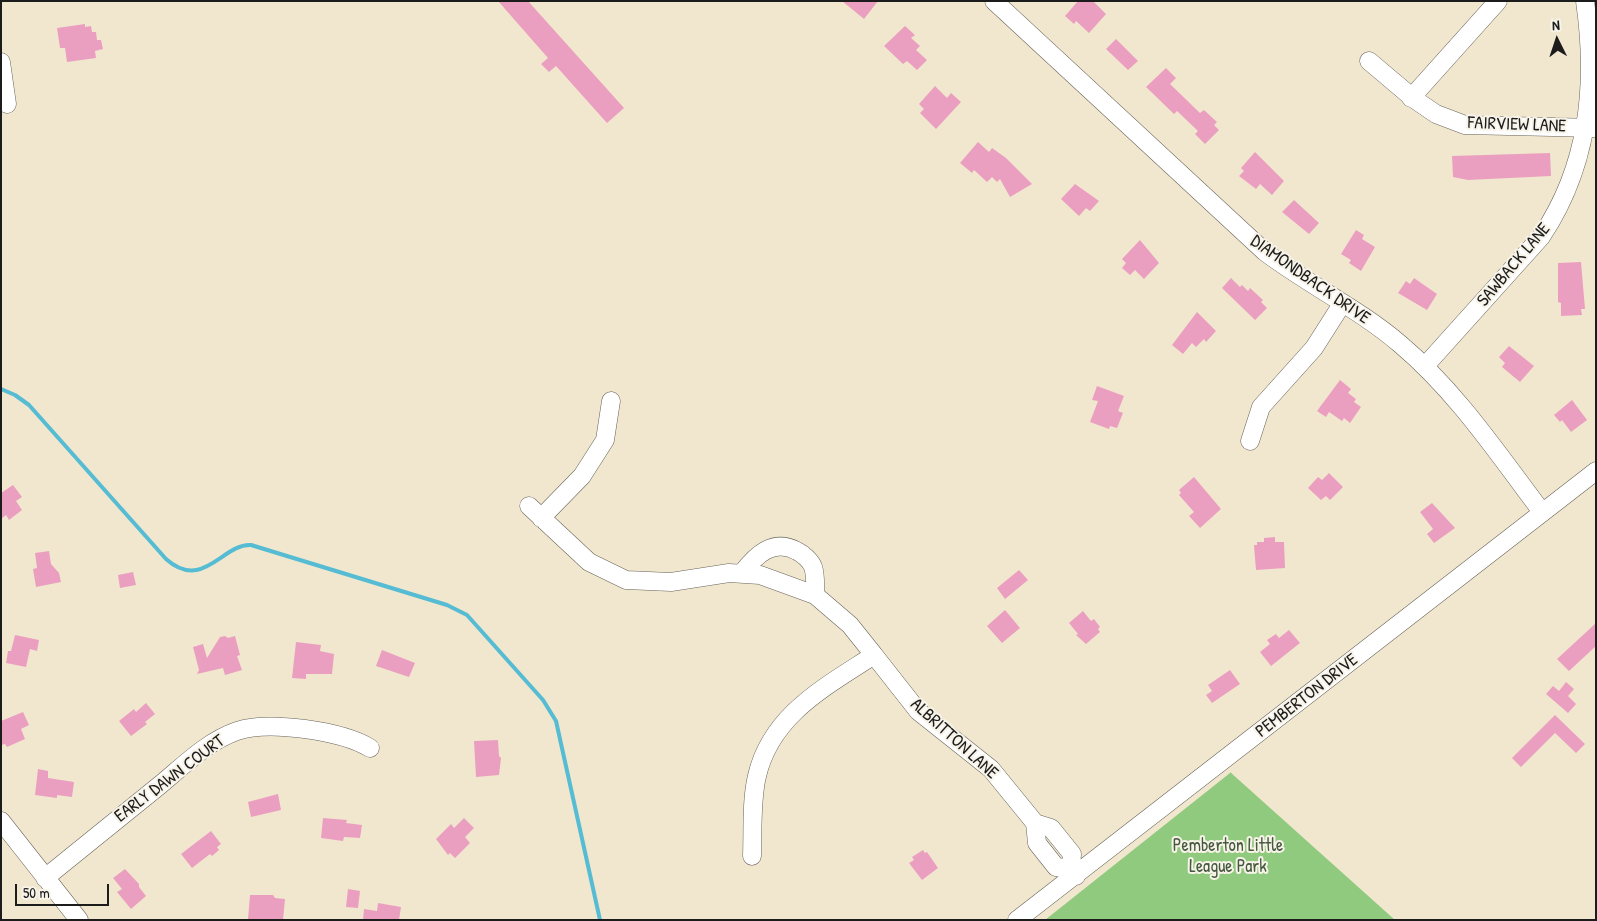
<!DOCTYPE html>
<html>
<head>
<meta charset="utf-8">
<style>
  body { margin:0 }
  #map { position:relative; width:1597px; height:921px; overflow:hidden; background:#f1e7ce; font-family:"Patrick Hand",sans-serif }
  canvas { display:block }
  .frame { position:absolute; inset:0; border:2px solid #1c1c1c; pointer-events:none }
  .north { position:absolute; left:1532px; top:15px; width:50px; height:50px; -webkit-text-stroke:4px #f7f3e8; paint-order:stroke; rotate:356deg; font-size:14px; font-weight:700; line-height:20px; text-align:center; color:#1c1c1c }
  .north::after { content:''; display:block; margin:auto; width:18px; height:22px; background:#1c1c1c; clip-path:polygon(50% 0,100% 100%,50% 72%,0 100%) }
  .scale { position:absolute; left:15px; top:884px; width:94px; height:22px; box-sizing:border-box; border:2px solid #1c1c1c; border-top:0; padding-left:6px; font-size:15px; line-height:18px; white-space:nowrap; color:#1c1c1c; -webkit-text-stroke:4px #f7f3e8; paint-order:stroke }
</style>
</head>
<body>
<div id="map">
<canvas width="1597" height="921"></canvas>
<div class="frame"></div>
<div class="north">N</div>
<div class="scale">50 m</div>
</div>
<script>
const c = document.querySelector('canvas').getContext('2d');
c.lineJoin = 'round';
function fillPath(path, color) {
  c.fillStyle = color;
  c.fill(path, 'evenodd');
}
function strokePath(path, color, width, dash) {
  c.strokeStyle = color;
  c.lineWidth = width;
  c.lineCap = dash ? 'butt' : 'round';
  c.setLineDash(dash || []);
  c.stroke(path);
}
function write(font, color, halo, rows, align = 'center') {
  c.font = font + ' "Patrick Hand",sans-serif';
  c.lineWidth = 4;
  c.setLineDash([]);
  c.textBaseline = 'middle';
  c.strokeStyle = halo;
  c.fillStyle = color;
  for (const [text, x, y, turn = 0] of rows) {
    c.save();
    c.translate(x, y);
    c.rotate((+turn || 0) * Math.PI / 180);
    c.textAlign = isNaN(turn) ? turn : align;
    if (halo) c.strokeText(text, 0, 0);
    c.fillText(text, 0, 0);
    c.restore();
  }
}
const green = new Path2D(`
  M1230 772 1395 920H1045L1230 773Z`);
const stream = new Path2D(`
  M1 389 15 395 29 405 166 559C203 592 223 543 251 545L447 605 467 615 543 700 556 721 600 920`);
const building = new Path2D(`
  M498 1H528L624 108 607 123 556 66 549 72 541 64 548 58Z
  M842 1H878L864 19Z
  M1078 1H1093L1106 14 1089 33 1076 21 1074 24 1065 16Z
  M85 24V27L91 26 92 32H96L97 40H101L103 49 95 51 96 58 67 62 65 48H60L57 28Z
  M905 26 915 35 911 38 920 46 916 50 927 60 917 70 907 61 903 64 884 46Z
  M1116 39 1138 61 1128 70 1106 49Z
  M1166 68 1176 78 1170 84 1200 113 1204 110 1217 122 1214 125 1219 130 1205 144 1195 134 1198 131 1177 111 1174 114 1146 87Z
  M935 86 947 98 951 93 961 102 936 129 920 113 924 109 919 104Z
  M978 142 989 152 992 148 1006 158 1032 184 1010 197 1000 179 997 182 992 177 987 182 974 170 972 173 960 163Z
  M1255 152 1284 181 1272 195 1260 184 1256 189 1239 176 1244 171 1241 168Z
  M1550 153 1551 176 1468 180 1453 177 1452 156Z
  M1075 184 1099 201 1090 211 1086 208 1079 216 1061 199Z
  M1294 200 1319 223 1309 234 1282 212Z
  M1356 230 1364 235 1362 239 1375 247 1361 271 1349 263 1351 260 1341 254Z
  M1140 240 1159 263 1144 279 1135 270 1130 275 1122 268 1126 263 1122 259Z
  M1581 262 1585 309H1581L1582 315 1561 316V303L1558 302V263Z
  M1231 278 1240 287 1242 285 1248 291 1250 288 1263 300 1261 302 1267 308 1255 320 1222 288Z
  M1414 278 1437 294 1427 310 1398 293 1406 281 1410 284Z
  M1197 312 1216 331 1206 342 1204 339 1196 347 1192 343 1183 354 1172 345Z
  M1509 346 1534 366 1520 382 1502 367 1505 363 1499 357Z
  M1340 380 1351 389 1348 393 1356 399 1354 402 1361 407 1350 423 1344 418 1342 421 1329 412 1326 417 1317 411Z
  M1097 386 1124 396 1118 411 1123 413 1117 428 1110 426 1109 429 1090 422 1098 401 1092 400Z
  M1572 400 1587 420 1571 432 1562 420 1560 422 1554 415Z
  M1329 473 1343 487 1330 500 1326 496 1321 500 1308 488 1318 477 1322 480Z
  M1194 477 1221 509 1200 528 1189 516 1194 512 1179 495 1181 493 1179 490Z
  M13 485 22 497 16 501 22 510 9 520 6 515 1 519V493Z
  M1432 503 1455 528 1434 543 1427 534 1433 529 1420 512Z
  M1275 537V542H1284L1285 568 1256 570 1254 545H1257V542H1264V538Z
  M49 551 51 564 59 573 61 582 36 587 33 569 37 568 35 553Z
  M1019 570 1028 580 1005 599 997 588Z
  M133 572 136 585 120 588 118 575Z
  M1005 610 1020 628 1002 643 987 626Z
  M1083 611 1091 621 1094 619 1100 627 1098 629 1100 632 1086 644 1076 635 1078 634 1069 623Z
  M1596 623V646L1569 671 1557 659Z
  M1289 630 1300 643 1271 666 1260 652 1270 644 1267 640 1276 634 1279 638Z
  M15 635 39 640 37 651 30 649 26 667 6 663 8 651H11Z
  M225 636 228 638 235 636 240 655 237 656 242 670 225 675 223 668 197 674 199 670 193 647 203 644 207 658 220 637Z
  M296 642 321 645 320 651 334 654 332 674H306V679L292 678Z
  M382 650 415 663 409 677 376 666Z
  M1230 670 1240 684 1212 703 1206 695 1212 691 1208 685Z
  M1566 682 1574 689 1568 696 1576 704 1568 713 1546 694 1553 686 1559 691Z
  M146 703 155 714 145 722 147 724 131 736 119 721 134 709 136 712Z
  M23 712 29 725 21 729 25 739 7 747 5 744 1 745V721Z
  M1555 715 1585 744 1576 753 1555 733 1521 767 1512 758Z
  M498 740 499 756 501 758 499 775 476 777 474 741Z
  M38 769 48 771V778L74 782 72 797 57 795V798L35 795Z
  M278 794 281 810 251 817 248 802Z
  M323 818 347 820 346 823 362 825 360 838 344 837 343 841 321 838Z
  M464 818 474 828 465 837 470 843 455 858 450 853 448 855 436 839 451 824 454 828Z
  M211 831 221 844 217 847 219 850 212 856 210 854 192 868 181 854Z
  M923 850 925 853 927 852 938 868 922 880 909 863 914 860 912 857Z
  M125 869 139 884V887L146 896 131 909 117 892 122 889 113 878Z
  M348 889 360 891 358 908 346 907Z
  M250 895H273L275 898 285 899 283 920 248 919Z
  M378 903 401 907 399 920H363L364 909 377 911Z`);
const minor = new Path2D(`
  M994 1 1265 252C1309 285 1359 309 1400 344 1457 392 1498 454 1542 512
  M1369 61 1414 99 1436 114 1465 125 1596 128
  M1 62 7 104
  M1411 98 1498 1
  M1425 366 1541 237C1589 166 1597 85 1585 1
  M1250 441 1261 407 1314 348 1342 304
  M529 506 589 562 626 580 671 582 729 573 760 575 815 595 850 625 874 655C825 687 771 715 757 776 751 801 753 831 752 856
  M541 518 582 476 605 440 611 401
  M742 573C756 555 773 538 797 551 803 554 811 561 813 567 816 575 815 587 815 595
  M874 655 918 711 991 769 1035 823 1051 828 1072 854 1071 869
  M1 821 79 920
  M1035 823 1037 843 1056 867 1071 869 1076 876
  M45 878C83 847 122 816 160 785 184 765 208 741 237 731 269 720 342 731 370 748
  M1017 920 1596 471`);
const streetNames = [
  ["FAIRVIEW LANE",1517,125,2],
  ["SAWBACK LANE",1514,265,-50],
  ["DIAMONDBACK DRIVE",1310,280,35],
  ["PEMBERTON DRIVE",1307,696,-38],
  ["ALBRITTON LANE",954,739,42],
  ["EARLY DAWN COURT",170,779,-37]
];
const parkNames = [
  ["Pemberton Little",1228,846],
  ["League Park",1228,867]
];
fillPath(green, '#8fca7e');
strokePath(stream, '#56bcd3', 4);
fillPath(building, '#eb9fc0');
strokePath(minor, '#67635a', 19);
strokePath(minor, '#fff', 18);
write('18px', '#1c1c1c', '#f7f3e8', streetNames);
write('18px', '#44593e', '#f7f3e8', parkNames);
</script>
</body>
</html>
